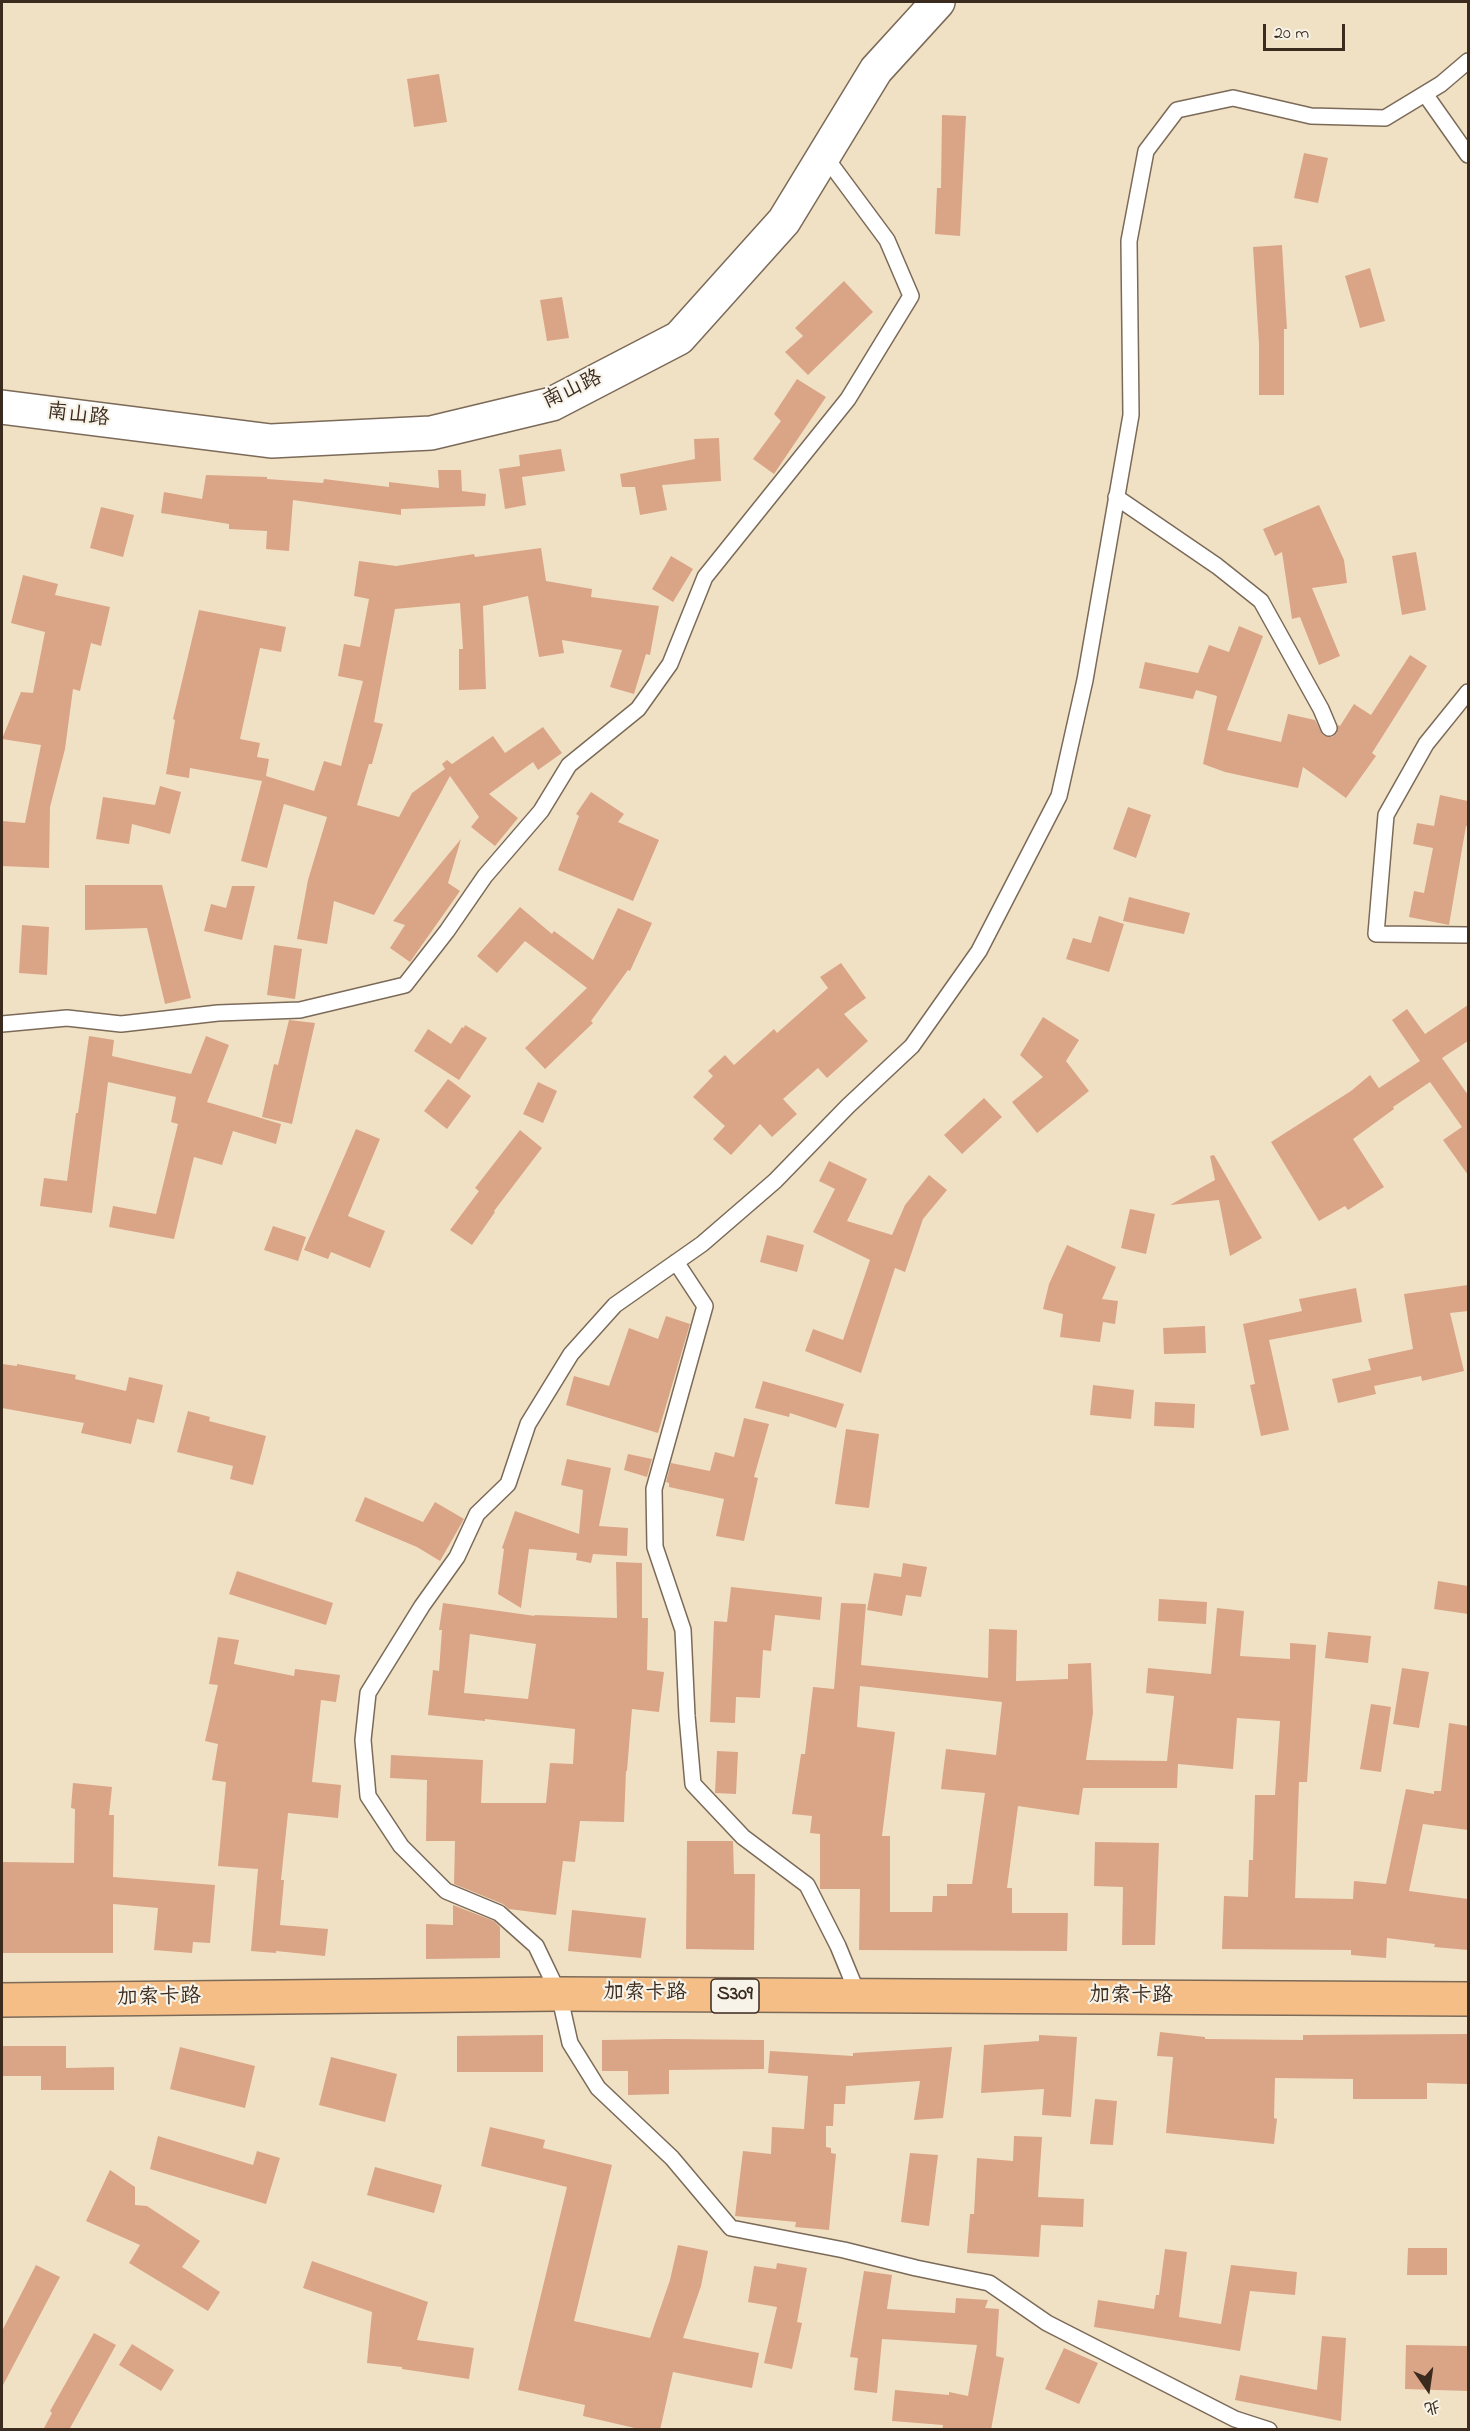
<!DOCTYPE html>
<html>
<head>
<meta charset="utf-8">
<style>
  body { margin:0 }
  #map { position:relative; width:1470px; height:2431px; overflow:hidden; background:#f1e1c4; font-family:"Indie Flower","LXGW WenKai TC",sans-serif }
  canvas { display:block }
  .frame { position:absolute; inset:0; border:3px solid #3b2a1e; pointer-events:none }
  .north { position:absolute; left:1398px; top:2359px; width:60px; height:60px; -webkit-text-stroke:4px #f7f3e8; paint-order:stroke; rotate:167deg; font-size:16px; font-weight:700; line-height:24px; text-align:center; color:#3b2a1e }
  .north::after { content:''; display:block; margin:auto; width:21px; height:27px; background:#3b2a1e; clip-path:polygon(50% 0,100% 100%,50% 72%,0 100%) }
  .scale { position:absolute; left:1263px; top:24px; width:82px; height:27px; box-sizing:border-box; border:3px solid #3b2a1e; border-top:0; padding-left:8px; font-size:18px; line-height:21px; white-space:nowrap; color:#3b2a1e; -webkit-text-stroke:4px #f7f3e8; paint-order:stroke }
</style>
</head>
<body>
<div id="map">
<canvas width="1470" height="2431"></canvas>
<div class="frame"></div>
<div class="north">北</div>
<div class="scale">20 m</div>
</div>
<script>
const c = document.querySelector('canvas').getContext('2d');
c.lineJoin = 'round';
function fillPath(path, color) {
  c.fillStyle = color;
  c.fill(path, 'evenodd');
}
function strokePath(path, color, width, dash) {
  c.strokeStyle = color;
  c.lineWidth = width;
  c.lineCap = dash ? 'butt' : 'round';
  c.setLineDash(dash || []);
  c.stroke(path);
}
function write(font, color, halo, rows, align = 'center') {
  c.font = font + ' "Indie Flower","LXGW WenKai TC",sans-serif';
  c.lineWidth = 4.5;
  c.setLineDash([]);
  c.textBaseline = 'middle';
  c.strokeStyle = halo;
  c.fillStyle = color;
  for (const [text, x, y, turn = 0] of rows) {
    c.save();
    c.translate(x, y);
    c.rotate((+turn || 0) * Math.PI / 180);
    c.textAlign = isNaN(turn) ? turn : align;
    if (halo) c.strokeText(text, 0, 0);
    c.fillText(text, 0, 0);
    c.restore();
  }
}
const building = new Path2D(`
  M439 74 447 122 414 127 407 79Z
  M942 115 966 116 960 236 935 234 937 188H941Z
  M1304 153 1328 158 1318 203 1294 198Z
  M1282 245 1287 329H1284V395H1259V344L1253 247Z
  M1370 268 1385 321 1360 328 1345 276Z
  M844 281 873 312 808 375 785 352 803 336 795 328Z
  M562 297 569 338 547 341 540 300Z
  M797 379 826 397 774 474 753 459 781 421 774 414Z
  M719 438 721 481 662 485 667 510 640 515 635 487H622L620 474 695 459 694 439Z
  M561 449 565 471 522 477 526 505 505 509 499 469 520 466 519 455Z
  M438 470H461L462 491 486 494 485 506 401 509V515L293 500 289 551 266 549 267 531 229 529V524L161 513 164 492 202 499 206 475 267 477V479L323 483 324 479 389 487V482L439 488Z
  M1319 505 1344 560 1347 583 1312 588 1340 656 1319 665 1300 617 1292 619 1282 552 1275 556 1263 529Z
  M101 507 134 515 123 557 90 548Z
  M541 548 546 581 592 589 591 597 659 606 650 655 646 654 634 694 610 687 622 650 562 640 564 653 539 657 528 596 483 606 486 689 459 690V649H463L460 603 395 609 374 722 383 724 372 764H369L357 805 399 817 412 793 445 769 442 764 447 760 452 764 493 736 505 753 543 727 562 753 538 770 533 762 489 794 518 818 495 846 471 827 479 817 450 776 374 915 334 901 327 944 297 939 308 880 327 817 284 804 267 868 241 861 262 781 190 768 189 778 166 774 175 720 173 719 199 610 286 627 281 652 260 648 240 739 260 743 257 757 269 759 266 776 314 791 324 761 341 766 363 681 338 676 344 644 360 647 369 599 354 596 359 561 396 566 474 554 475 557Z
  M1416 552 1426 610 1402 615 1392 556Z
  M671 556 693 569 673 602 652 589Z
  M23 575 58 584 55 595 110 607 101 646 91 643 80 691 73 689 65 749 50 807 49 868 2 866V821L25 823 41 745 2 739 21 692 33 693 45 632 11 623Z
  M1239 626 1263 636 1227 730 1281 742 1288 714 1315 720 1323 735 1332 737 1337 733 1338 725 1340 726 1354 704 1371 715 1410 655 1427 666 1372 753 1376 756 1346 798 1303 767 1298 788 1225 772 1203 764 1217 696 1196 690 1193 699 1139 688 1145 662 1198 673 1209 645 1229 652Z
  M160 786 181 792 170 834 132 824 129 844 96 839 103 797 155 805Z
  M591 792 624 814 618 822 659 840 633 901 558 870 579 816 576 814Z
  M1440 795 1468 801V827L1466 826 1449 925 1409 917 1414 891 1424 893 1433 848 1413 844 1417 823 1434 826Z
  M1128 807 1151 815 1136 858 1113 849Z
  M461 839 448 883 460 891 410 962 390 948 405 925 393 921Z
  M85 885H162L191 998 165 1004 147 928 85 930Z
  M232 886H255L242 940 204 931 211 904 226 908Z
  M1129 897 1190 913 1184 934 1123 921Z
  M520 907 552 934 554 931 593 960 618 908 652 923 630 971 628 970 591 1021 593 1023 545 1069 525 1048 587 988 525 941 497 973 477 956Z
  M1099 916 1124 924 1109 972 1066 959 1073 938 1091 943Z
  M22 925 49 927 47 975 19 973Z
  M274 945 302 949 295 999 267 995Z
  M841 963 866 998 844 1014 868 1041 827 1078 818 1068 783 1099 797 1114 772 1137 760 1124 731 1155 713 1139 725 1126 693 1097 713 1076 708 1071 725 1055 734 1065 774 1029 777 1033 828 988 820 977Z
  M1468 1005V1041L1442 1058 1468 1095V1175L1443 1140 1462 1127 1430 1082 1393 1107 1394 1109 1353 1139 1384 1187 1348 1210 1345 1206 1319 1221 1271 1142 1351 1091 1370 1075 1379 1088 1420 1061 1392 1020 1407 1009 1425 1034Z
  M1043 1017 1079 1040 1066 1061 1089 1091 1037 1133 1012 1102 1043 1077 1020 1055Z
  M289 1020 315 1023 292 1124 262 1117 274 1064 278 1065Z
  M465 1025 487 1038 459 1080 414 1051 428 1029 451 1044 462 1027 464 1028Z
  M89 1036 114 1040 112 1056 191 1074 206 1036 229 1045 207 1102 281 1124 276 1144 233 1131 222 1165 194 1157 174 1239 109 1227 113 1206 156 1214 178 1124 171 1122 176 1097 108 1082 92 1213 40 1206 44 1178 67 1181 76 1113H78Z
  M448 1079 471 1096 447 1129 424 1111Z
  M538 1082 557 1091 543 1123 523 1114Z
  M984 1098 1002 1117 962 1154 944 1135Z
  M356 1129 380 1139 348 1216 385 1231 370 1268 331 1252 328 1259 304 1250Z
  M520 1130 542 1148 494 1211 495 1212 472 1245 450 1230 479 1191 475 1188Z
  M1214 1155 1262 1238 1230 1256 1219 1200 1170 1205 1215 1180 1210 1156Z
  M829 1161 867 1179 847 1221 892 1235 905 1205 929 1175 947 1190 923 1219 905 1272 895 1268 861 1373 805 1351 813 1329 843 1340 870 1260 813 1232 835 1189 819 1181Z
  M1130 1209 1155 1214 1146 1254 1121 1248Z
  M273 1226 306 1237 298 1261 264 1250Z
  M767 1235 804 1245 797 1272 760 1262Z
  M1067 1245 1116 1267 1102 1299 1118 1301 1115 1324 1103 1322 1100 1342 1060 1337 1063 1314 1043 1309 1049 1284Z
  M1468 1285V1311L1450 1313 1464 1371 1422 1381 1421 1376 1374 1386 1376 1394 1338 1403 1332 1379 1371 1370 1368 1359 1413 1349 1404 1294Z
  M1356 1288 1362 1322 1269 1340 1289 1430 1261 1436 1250 1385 1255 1384 1243 1324 1302 1311 1299 1299Z
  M666 1316 690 1324 658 1433 566 1405 574 1376 609 1386 629 1328 658 1339Z
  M1205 1326 1206 1353 1164 1354 1163 1328Z
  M2 1364 17 1366V1364L76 1375 75 1379 126 1391 129 1377 163 1385 154 1423 137 1419 131 1444 81 1433 84 1423 2 1408Z
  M763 1381 844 1404 836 1428 790 1413 789 1417 755 1408Z
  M1093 1385 1134 1390 1131 1419 1090 1415Z
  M1155 1402 1195 1404 1194 1428 1154 1426Z
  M188 1411 210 1417 209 1421 266 1436 253 1485 230 1479 233 1466 177 1452Z
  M744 1418 769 1424 754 1477 758 1478 744 1541 716 1536 724 1499 669 1487V1483L666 1482 671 1463 710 1471 715 1452 734 1457Z
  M846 1429 879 1434 869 1508 835 1504Z
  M628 1454 652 1459 647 1477 624 1470Z
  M567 1459 611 1468 599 1526 628 1528 627 1556 593 1554 591 1563 576 1560 577 1553 529 1549 521 1608 498 1594 504 1549 502 1548 515 1511 579 1534 583 1490 561 1485Z
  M365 1497 423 1522 435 1502 464 1519 440 1561 417 1547 355 1521Z
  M616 1562 642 1563V1618H648L647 1670 664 1672 659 1712 632 1709 627 1771H626L624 1822 580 1821 575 1862 563 1861 556 1915 509 1909 503 1904 454 1884 455 1841H426L427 1780 390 1778 391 1755 483 1760 481 1803H546L550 1763 573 1764 575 1729 485 1719V1721L428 1715 433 1670 439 1671 442 1630H439L443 1603 535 1616 534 1615 617 1618ZM470 1634 536 1644 528 1699 464 1693Z
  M903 1563 927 1567 921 1597 906 1595 902 1616 867 1610 874 1573 901 1577Z
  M237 1571 333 1603 326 1625 229 1594Z
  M1438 1581 1468 1586V1614L1434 1609Z
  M731 1587 822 1597 820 1620 775 1615 771 1651 763 1650 760 1698 736 1697 735 1723 710 1722 714 1621 727 1622Z
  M1159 1599 1207 1602 1206 1624 1158 1621Z
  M841 1603 866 1604 861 1665 988 1678 989 1629 1017 1630 1016 1681 1068 1679V1664L1091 1663 1093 1713 1086 1760 1167 1761 1174 1696 1146 1693 1148 1668 1211 1674 1217 1608 1244 1611 1240 1656 1290 1659V1643L1316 1645 1307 1782H1299L1295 1898 1353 1899 1354 1881 1386 1884 1406 1789 1434 1794V1791H1441L1449 1723 1468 1726V1830L1423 1824 1409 1891 1468 1899V1950L1434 1947 1435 1944 1387 1938 1386 1958 1351 1955V1950L1222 1949 1224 1896 1248 1897 1249 1860H1253L1255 1795H1275L1280 1721 1237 1718 1233 1769 1178 1764 1177 1788H1083L1079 1815 1018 1806 1007 1888H1012V1913H1068L1067 1951 859 1950 860 1889H820V1834L810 1833 812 1816 792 1814 801 1754H805L813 1687 834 1689ZM860 1686 1002 1702 996 1755 946 1749 941 1789 985 1793 972 1884H947V1896H933L932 1912H890V1836H882L895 1732 857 1727Z
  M1328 1632 1371 1636 1368 1663 1325 1658Z
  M218 1637 239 1640 234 1664 294 1676 295 1669 340 1675 336 1702 321 1700 312 1782 341 1785 338 1818 288 1813 281 1880H284L280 1925 328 1929 325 1956 276 1951V1953L251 1951 258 1869 218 1866 226 1782 212 1780 218 1744 205 1741 218 1685 209 1684Z
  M1402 1668 1429 1672 1419 1728 1393 1724Z
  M1371 1704 1391 1707 1381 1772 1360 1769Z
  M717 1751 738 1752 736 1794 715 1793Z
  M73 1783 112 1787 109 1815H114L113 1877 215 1885 210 1943 193 1942 192 1953 154 1950 158 1908 113 1904V1953H2V1862L74 1863 75 1809 71 1808Z
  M687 1841H733L734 1874H755L754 1950 686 1949Z
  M1095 1842 1159 1843 1155 1945H1122L1123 1887 1094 1886Z
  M453 1905 494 1921 500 1927V1958L426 1959V1924L453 1925Z
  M572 1910 646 1918 641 1958 568 1951Z
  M1160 2032 1205 2037V2039L1303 2040V2035L1468 2034V2084L1427 2083V2099H1353V2079L1275 2078 1274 2118 1277 2119 1274 2144 1166 2133 1173 2057 1157 2056Z
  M543 2035V2072H457V2036Z
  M1039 2035 1077 2037 1071 2117 1042 2115 1044 2089 981 2093 984 2045 1039 2041Z
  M668 2039 764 2040V2069L669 2070V2094L628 2095V2071H602V2040Z
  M2 2046H66V2068L114 2067V2090H41V2076H2Z
  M180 2047 255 2066 245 2108 170 2089Z
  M952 2047 943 2118 914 2120 920 2081 846 2086 845 2104H834L833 2126H826V2147L831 2148V2153L836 2154 829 2230 795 2227 796 2222 735 2216 743 2151 771 2154 772 2127 804 2129 808 2076 768 2073 770 2051 853 2056V2053Z
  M331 2057 397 2074 385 2122 319 2105Z
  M1095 2099 1117 2101 1113 2145 1090 2144Z
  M490 2127 545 2140 543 2148 612 2165 574 2321 650 2338 670 2280 678 2245 708 2251 701 2286 683 2338 759 2353 752 2388 673 2372 660 2430H643L583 2416 585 2405 518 2390 567 2187 481 2166Z
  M158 2136 253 2165 257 2151 280 2158 266 2204 150 2169Z
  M1014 2136 1042 2137 1038 2197 1084 2199 1083 2227 1041 2225 1039 2257 967 2253 970 2214H974L977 2158 1013 2161Z
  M910 2153 938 2155 929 2226 901 2222Z
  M375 2167 442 2185 434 2213 367 2195Z
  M110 2170 135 2187V2205L147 2206 200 2241 182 2267 220 2292 208 2311 129 2263 140 2245 86 2221Z
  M1408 2248H1447V2275H1407Z
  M1165 2249 1187 2252 1179 2317 1221 2324 1231 2265 1297 2272 1295 2295 1250 2291 1240 2351 1094 2327 1098 2300 1154 2309 1156 2295H1159Z
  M312 2261 428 2302 417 2340 474 2348 469 2379 402 2369V2367L367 2363 372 2312 303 2288Z
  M777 2263 807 2268 797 2322 802 2323 792 2369 764 2363 777 2307 748 2302 754 2266 776 2269Z
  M36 2265 60 2277 2 2387V2331Z
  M864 2271 892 2275 887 2309 955 2313 956 2298 988 2300 985 2308 999 2309 996 2356 1004 2358 991 2430H942L943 2425 892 2421 895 2390 949 2395V2392L968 2396 977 2345 882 2339 877 2393 854 2390 858 2358 850 2357Z
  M94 2333 116 2345 69 2430H43L52 2413 50 2411Z
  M1322 2336 1346 2338 1341 2421 1235 2400 1240 2375 1317 2390Z
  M132 2344 174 2370 161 2391 119 2365Z
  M1406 2345 1468 2346V2391L1405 2389Z
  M1064 2348 1098 2363 1079 2404 1045 2389Z`);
const service = new Path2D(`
  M1425 94 1468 155
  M1116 497 1217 566 1261 601 1321 709 1329 728
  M1468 692 1426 744 1386 815 1376 934 1468 935
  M2 1024 67 1018 121 1024 218 1013 300 1010 405 985 447 931 485 876 541 811 569 765 638 709 670 664 705 577 848 399 911 296 887 240 824 155
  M676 1262 705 1306 654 1489 655 1547 683 1630 687 1716 693 1784 743 1837 807 1885 838 1946 859 1997
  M1269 2430 1235 2419 1047 2323 989 2283 916 2268 844 2250 731 2228 672 2158 598 2088 570 2043 559 1994 536 1946 499 1913 446 1891 401 1846 368 1796 363 1740 368 1693 422 1606 457 1557 477 1514 508 1484 528 1424 571 1354 615 1305 702 1244 775 1181 848 1106 912 1046 979 951 1059 796 1085 680 1131 415 1129 241 1146 151 1177 110 1233 98 1311 116 1385 118 1441 84 1468 61`);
const tertiary = new Path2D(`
  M2 407 271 441 431 433 552 404 679 338 784 221 876 70 938 2`);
const primary = new Path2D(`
  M2 2000 559 1994 1468 1999`);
const shields = [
  [735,1996,48]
];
const shieldNames = [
  ["S309",735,1996]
];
const streetNames = [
  ["南山路",573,391,-25],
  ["南山路",78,417,7],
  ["加索卡路",645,1995],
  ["加索卡路",1131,1998],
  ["加索卡路",159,1999,-1]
];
fillPath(building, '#daa487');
strokePath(service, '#7b6a58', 18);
strokePath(tertiary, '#7b6a58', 36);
strokePath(primary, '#7b6a58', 36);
strokePath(service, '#fff', 15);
strokePath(tertiary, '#fff', 33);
strokePath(primary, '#f6be87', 33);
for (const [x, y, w] of shields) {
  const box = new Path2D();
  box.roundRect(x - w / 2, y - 17, w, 34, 4.5);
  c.fillStyle = '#f7f3e8';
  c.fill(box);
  strokePath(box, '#3b2a1e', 1.5);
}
write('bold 20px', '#3b2a1e', null, shieldNames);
write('21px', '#3b2a1e', '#f7f3e8', streetNames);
</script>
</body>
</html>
